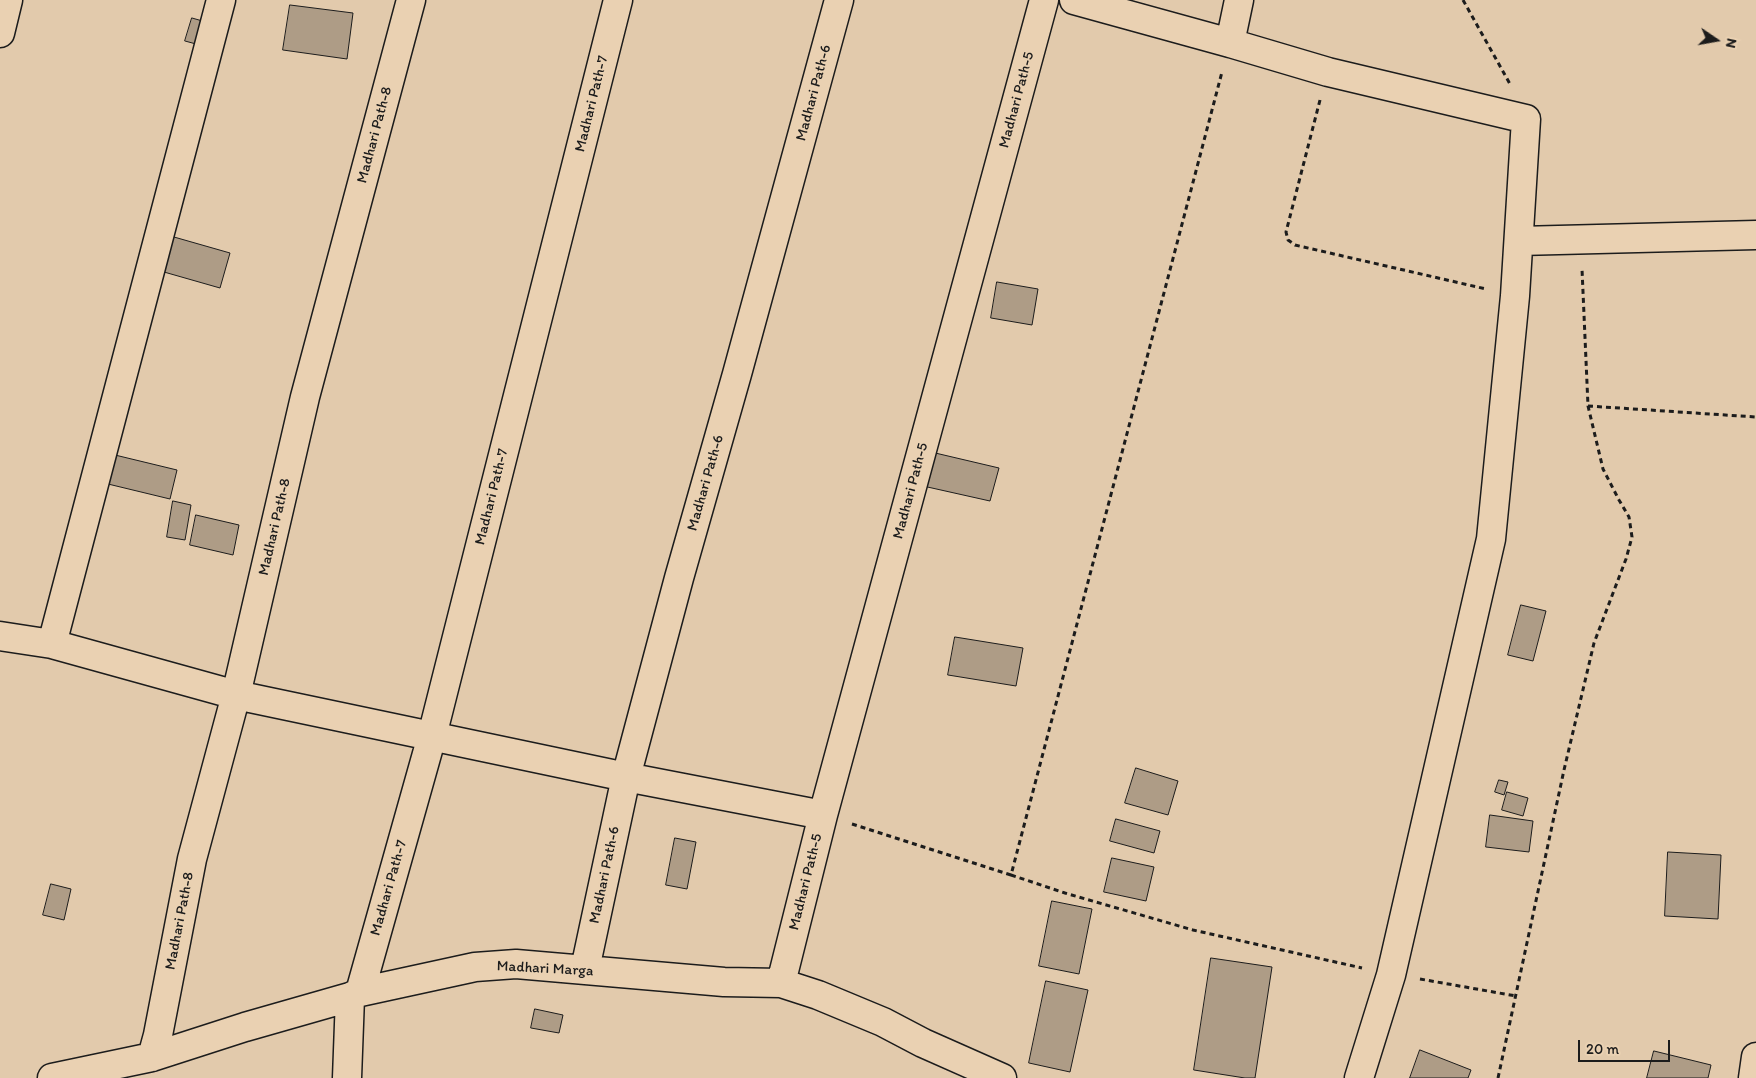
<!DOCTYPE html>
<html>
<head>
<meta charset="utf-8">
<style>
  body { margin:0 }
  #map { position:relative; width:1756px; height:1078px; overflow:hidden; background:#e2caac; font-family:Itim,sans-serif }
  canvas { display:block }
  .north { position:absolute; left:1691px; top:15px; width:50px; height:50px; -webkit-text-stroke:4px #ead1b2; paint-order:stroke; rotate:102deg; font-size:14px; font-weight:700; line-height:20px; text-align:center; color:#1c1c1c }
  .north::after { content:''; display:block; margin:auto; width:18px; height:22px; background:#1c1c1c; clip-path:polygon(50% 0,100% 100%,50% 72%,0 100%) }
  .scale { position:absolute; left:1578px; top:1040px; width:92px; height:22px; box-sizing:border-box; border:2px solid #1c1c1c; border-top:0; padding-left:6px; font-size:15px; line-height:18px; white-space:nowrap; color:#1c1c1c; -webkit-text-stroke:4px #ead1b2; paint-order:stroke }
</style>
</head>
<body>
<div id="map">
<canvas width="1756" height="1078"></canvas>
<div class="north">N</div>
<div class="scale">20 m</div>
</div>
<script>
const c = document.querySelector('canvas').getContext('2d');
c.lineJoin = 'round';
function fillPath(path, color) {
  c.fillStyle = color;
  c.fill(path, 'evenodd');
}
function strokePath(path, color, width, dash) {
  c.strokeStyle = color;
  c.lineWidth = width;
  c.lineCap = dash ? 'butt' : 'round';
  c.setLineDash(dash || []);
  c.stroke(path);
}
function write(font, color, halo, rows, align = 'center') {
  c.font = font + ' Itim,sans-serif';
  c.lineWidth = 4;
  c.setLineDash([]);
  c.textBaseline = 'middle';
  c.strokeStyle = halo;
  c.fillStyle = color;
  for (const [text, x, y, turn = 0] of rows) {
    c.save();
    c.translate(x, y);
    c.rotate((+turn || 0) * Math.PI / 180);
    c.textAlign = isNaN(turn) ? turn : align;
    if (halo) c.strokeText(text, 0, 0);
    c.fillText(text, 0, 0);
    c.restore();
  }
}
const building = new Path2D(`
  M290 5 353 13 347 59 283 50Z
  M192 18 213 24 207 47 185 41Z
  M167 235 230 253 220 288 157 270Z
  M997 282 1038 289 1032 325 991 318Z
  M931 452 999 468 990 501 923 486Z
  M115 455 177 470 170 499 108 484Z
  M173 501 191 505 185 540 167 537Z
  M196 515 239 525 233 555 190 545Z
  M1521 605 1546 611 1533 661 1508 655Z
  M955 637 1023 648 1016 686 948 675Z
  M1136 768 1178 781 1168 815 1125 803Z
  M1499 780 1508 782 1504 795 1495 792Z
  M1507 792 1528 798 1523 816 1502 810Z
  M1490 815 1533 821 1529 852 1486 847Z
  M1116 819 1160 831 1154 853 1110 841Z
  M675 838 696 842 687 889 666 885Z
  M1668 852 1721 855 1718 919 1665 916Z
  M1112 858 1154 867 1146 901 1104 892Z
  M51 884 71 889 64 920 43 915Z
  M1052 901 1092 909 1079 974 1039 966Z
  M1211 958 1272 967 1255 1078H1245L1194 1070Z
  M1046 981 1088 990 1070 1072 1029 1063Z
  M535 1009 563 1015 559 1033 531 1028Z
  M1420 1050 1471 1070 1468 1078H1410Z
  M1654 1051 1711 1065 1708 1078H1647Z`);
const path = new Path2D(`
  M1463 0 1510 84
  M1320 100 1286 232 1288 240 1295 245 1486 289
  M1588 406 1756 417
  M852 824 1011 875 1222 72
  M1011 875 1065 893 1193 930 1362 968
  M1420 979 1516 996
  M1498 1078 1564 770 1594 643 1626 559 1632 537 1629 517 1619 500 1603 469 1588 406 1582 269`);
const minor = new Path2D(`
  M1074 0 1230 43
  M1239 0 1230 43 1328 72 1526 119 1515 296 1491 539 1391 975 1359 1078
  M0 33 8 0
  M1519 241 1756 235
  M0 636 52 644 236 695 626 777 823 815
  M52 644 221 0
  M585 969 626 777 679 578 737 374 839 0
  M781 983 823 815 1044 0
  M360 992 432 736 618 0
  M152 1057 158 1035 192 859 236 695 305 397 411 0
  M52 1078 152 1057 245 1027 350 997 360 992 475 967 516 964 724 982 781 983 818 995 883 1022 923 1043 1002 1078
  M347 1078 350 997
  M1753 1078 1756 1057`);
const streetNames = [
  ["Madhari Path-6",814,93,-75],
  ["Madhari Path-5",1017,100,-75],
  ["Madhari Path-7",592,104,-76],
  ["Madhari Path-8",375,135,-75],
  ["Madhari Path-6",706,483,-74],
  ["Madhari Path-5",911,491,-75],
  ["Madhari Path-7",492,497,-76],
  ["Madhari Path-8",275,527,-77],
  ["Madhari Path-6",605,875,-78],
  ["Madhari Path-5",806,882,-76],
  ["Madhari Path-7",389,888,-74],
  ["Madhari Path-8",180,921,-79],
  ["Madhari Marga",545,969,3]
];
fillPath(building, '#ae9c86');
strokePath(building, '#1c1c1c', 1);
strokePath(minor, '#1c1c1c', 31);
strokePath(path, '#1c1c1c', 3, [5, 4]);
strokePath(minor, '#ead1b2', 28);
write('15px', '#1c1c1c', '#ead1b2', streetNames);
</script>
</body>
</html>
